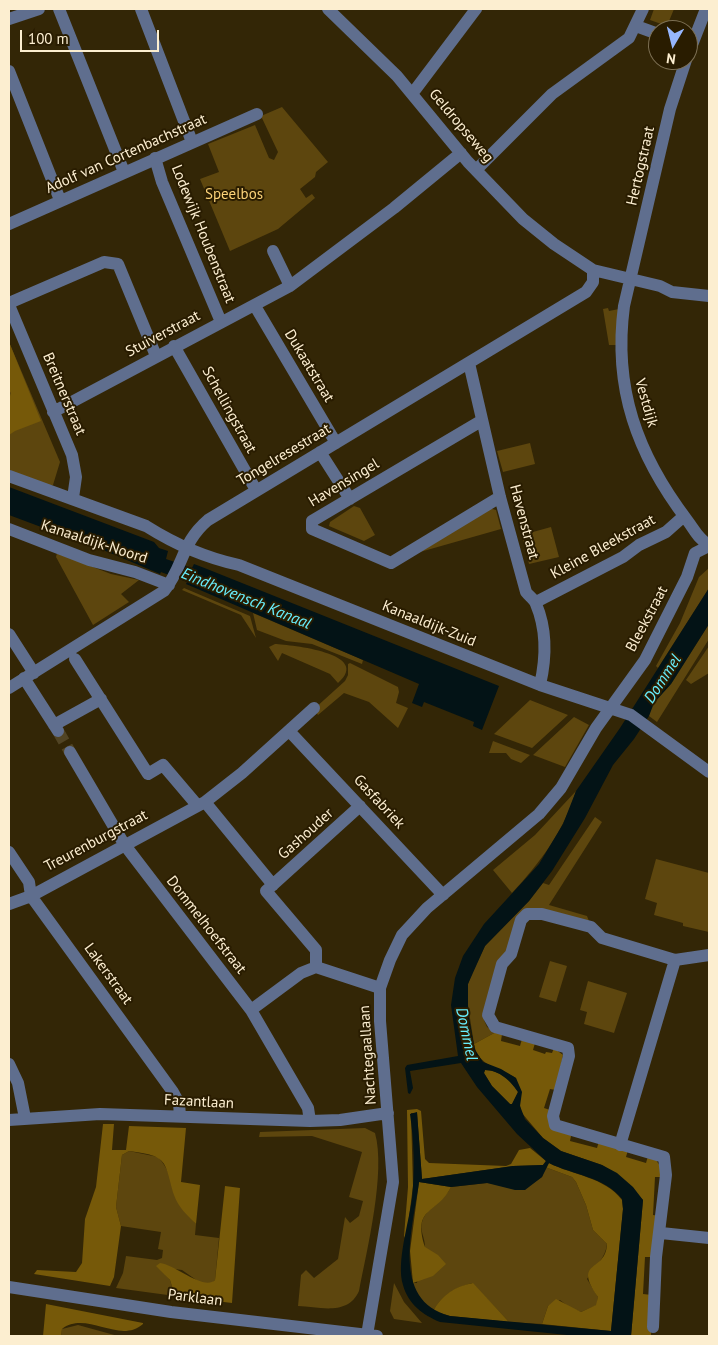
<!DOCTYPE html>
<html>
<head>
<meta charset="utf-8">
<style>
  body { margin:0 }
  #map { position:relative; width:718px; height:1345px; overflow:hidden; background:#332606; font-family:"PT Sans",sans-serif }
  canvas { display:block }
  .frame { position:absolute; inset:0; border:10px solid #fceed0; pointer-events:none }
  .north { position:absolute; left:648px; top:20px; width:50px; height:50px; box-sizing:border-box; background:#291c00; border:1px solid #7d7053; border-radius:50%; rotate:188deg; font-size:14px; font-weight:700; line-height:20px; text-align:center; color:#fceed0 }
  .north::after { content:''; display:block; margin:auto; width:18px; height:22px; background:#96b6fd; clip-path:polygon(50% 0,100% 100%,50% 72%,0 100%) }
  .scale { position:absolute; left:20px; top:30px; width:139px; height:22px; box-sizing:border-box; border:2px solid #fceed0; border-top:0; padding-left:6px; font-size:15px; line-height:18px; white-space:nowrap; color:#fceed0; -webkit-text-stroke:4px #291c00; paint-order:stroke }
</style>
</head>
<body>
<div id="map">
<canvas width="718" height="1345"></canvas>
<div class="frame"></div>
<div class="north">N</div>
<div class="scale">100 m</div>
</div>
<script>
const c = document.querySelector('canvas').getContext('2d');
c.lineJoin = 'round';
function fillPath(path, color) {
  c.fillStyle = color;
  c.fill(path, 'evenodd');
}
function strokePath(path, color, width, dash) {
  c.strokeStyle = color;
  c.lineWidth = width;
  c.lineCap = dash ? 'butt' : 'round';
  c.setLineDash(dash || []);
  c.stroke(path);
}
function write(font, color, halo, rows, align = 'center') {
  c.font = font + ' "PT Sans",sans-serif';
  c.lineWidth = 4;
  c.setLineDash([]);
  c.textBaseline = 'middle';
  c.strokeStyle = halo;
  c.fillStyle = color;
  for (const [text, x, y, turn = 0] of rows) {
    c.save();
    c.translate(x, y);
    c.rotate((+turn || 0) * Math.PI / 180);
    c.textAlign = isNaN(turn) ? turn : align;
    if (halo) c.strokeText(text, 0, 0);
    c.fillText(text, 0, 0);
    c.restore();
  }
}
const green = new Path2D(`
  M654 9H674L667 26 650 20Z
  M282 107 328 162 316 172 315 177 300 189 306 198 312 194 315 198 278 229 230 251 200 179 219 172 208 144 255 125 269 158 274 160 278 152 261 116Z
  M608 308 609 311 619 309 616 345H609L603 309Z
  M9 342 60 462 53 485 43 486 9 473Z
  M530 443 535 464 503 472 497 451Z
  M354 506 360 508 375 535 364 541 329 526 330 522Z
  M489 508 496 510 501 529 420 552Z
  M551 527 559 557 529 564 522 535Z
  M57 553 111 574 139 580 121 594 129 602 93 625 56 557Z
  M709 568V588L658 668 656 666 680 623 699 577Z
  M184 588 250 616 256 638 241 615 182 590Z
  M253 613 363 660 362 664 312 644 286 641 257 630Z
  M709 624V639L657 722 649 716C650 700 665 693 673 681 685 662 697 643 709 624Z
  M275 644C291 645 373 653 338 683L330 674 282 653 278 661 269 647Z
  M709 646V673L691 684 686 680Z
  M350 663 398 687 399 692 396 703 408 708 398 728 369 702 344 693 318 715 314 709 345 681 348 675V664Z
  M530 700 568 715 532 748 494 734Z
  M574 717 589 725 565 767 533 755Z
  M493 741 530 755 521 763 511 759 506 753H489Z
  M576 791C564 831 540 863 512 893L493 870 535 835Z
  M595 817 602 822 549 905 587 916 589 921 526 912 484 1020 487 1027 496 1032 474 1044 467 999 468 984 472 973 485 946 529 901 543 883 549 885Z
  M656 859 709 873V932L683 926V923L654 915 657 903 645 899Z
  M550 961 567 966 556 1002 539 997Z
  M588 981 627 993 614 1033 584 1024 587 1012 580 1010Z
  M365 1128 375 1133C386 1172 367 1250 359 1291 348 1316 320 1307 298 1306L301 1275 306 1270 314 1278 338 1259 345 1217 350 1223 359 1216 363 1201 349 1197 362 1152 312 1136 259 1137 260 1132Z
  M129 1151 158 1157C176 1177 177 1205 196 1224L195 1235 219 1238 215 1280 212 1283 202 1284 182 1270 159 1267 170 1280 175 1296 116 1288 123 1273 126 1256 157 1260 162 1258 163 1250 158 1249 161 1232 121 1226 116 1207 122 1155Z
  M545 1167 572 1177 576 1182 586 1205 593 1230 607 1244C606 1257 594 1268 587 1279L598 1297 597 1305 581 1312 570 1308 560 1300 548 1306 542 1324 509 1322 472 1283C455 1288 442 1295 433 1311 424 1305 414 1294 413 1283H417C419 1272 424 1260 425 1249 426 1238 418 1230 423 1219 429 1205 445 1200 451 1187L487 1183 532 1184 542 1177Z
  M394 1283 404 1302 422 1323 394 1319 390 1311Z
  M78 1325 118 1336H61L62 1329Z`);
const forest = new Path2D(`
  M9 342 41 421 15 431 9 435V399L11 393 9 390Z
  M496 1032 502 1034 501 1041 520 1046 522 1039 535 1043 533 1050 545 1054 546 1052 552 1053 554 1048 563 1055 556 1090 550 1089 544 1108 550 1110 571 1136 570 1141 597 1148 599 1141 628 1150 626 1157 646 1163 648 1156 652 1153 661 1168V1177H655L653 1215 660 1216 651 1257H645L643 1294 652 1295 651 1336H631L643 1200 616 1174 602 1165 561 1151 543 1138 521 1112 516 1078C499 1067 478 1067 474 1044Z
  M485 1070C499 1070 511 1080 518 1092L512 1104H510L492 1086 484 1073Z
  M417 1109 421 1111 425 1159 429 1163 506 1166 511 1164 519 1150 530 1148 546 1161 543 1165 513 1166 422 1179 417 1113H411L413 1186 406 1240 404 1236 408 1187 407 1110Z
  M103 1124H114L112 1150H126L129 1126 186 1128 181 1182 200 1185 196 1224C187 1215 178 1207 174 1195 164 1161 169 1156 129 1151L122 1155 116 1207 121 1226 114 1277 110 1286 34 1274 37 1270 76 1272 82 1263 85 1219 96 1187Z
  M549 1163C572 1175 605 1177 622 1200L623 1209 611 1331 542 1324 548 1306 556 1299 581 1312 596 1305 598 1297C572 1259 606 1273 607 1244L593 1230 586 1205 576 1182 572 1177 545 1167Z
  M419 1182 451 1187C437 1215 412 1206 425 1247L438 1255 446 1264 433 1276 413 1283 410 1251Z
  M225 1186 240 1188 232 1303 175 1296 170 1280 156 1266 160 1263C176 1265 204 1291 215 1280Z
  M473 1283 509 1322 450 1316 433 1311C442 1295 455 1286 473 1283Z
  M46 1304 143 1323V1324C119 1345 87 1310 62 1329L61 1336H43Z`);
const water = new Path2D(`
  M9 487 154 542 159 548 168 551 166 559 192 568 194 564 207 569 499 686 482 730 473 726 474 722 424 702 422 707 412 703 419 684 186 584 187 582 161 572 160 574 108 552 9 515Z
  M709 588V624L671 684 654 703 649 716 634 739 613 765 585 818 552 871 529 901 485 946 468 984V1013L475 1050 483 1062 501 1069 516 1078 522 1092 520 1106 525 1119 543 1138 561 1151 602 1165 617 1173 633 1187 643 1200 631 1336H577L440 1322C423 1315 408 1304 403 1285 396 1262 409 1223 412 1198 415 1171 414 1141 410 1114L417 1112 422 1179 513 1166 543 1165 546 1161 517 1134 477 1087 461 1063 410 1071 413 1088 410 1094 408 1093 405 1068 407 1065 458 1056 451 1005 455 978 463 956 484 924 539 864 563 824 576 791 620 728ZM485 1070C499 1070 511 1081 518 1092L512 1104H510L492 1086 484 1073ZM549 1163C573 1175 605 1177 622 1199L623 1209 611 1331 450 1316C390 1300 413 1228 419 1182L451 1187 487 1183 515 1190H525L542 1177Z`);
const minorTunnel = new Path2D(`
  M58 731 70 752`);
const minor = new Path2D(`
  M59 9 124 172
  M141 9 192 142
  M328 9 397 76 468 162 523 219 554 244 593 270 660 286 672 292 709 296
  M9 19 39 9
  M636 26 658 34
  M688 55 706 9
  M686 60 670 109 624 306C613 388 637 454 687 520 694 529 698 539 709 545
  M9 71 60 200
  M412 94 476 9
  M155 158 162 182 221 322
  M476 170 552 94 629 38 643 9
  M9 224 257 114
  M273 251 290 286
  M9 303 104 262 118 264 156 356
  M9 305 72 455 76 477 73 498
  M255 306 336 443
  M174 346 256 490
  M469 363 500 497 526 592C529 596 534 599 536 604 547 630 546 659 540 685
  M53 412 290 286 394 208 461 153
  M481 421 312 521V529L391 563 500 497
  M320 452 350 499
  M9 476 146 526C173 543 206 558 239 565L540 685 631 715 709 772
  M9 529 89 560 135 572 169 585
  M536 602 623 557 639 545 666 532 684 516
  M9 634 34 673
  M75 659 148 774 163 765 197 805
  M24 678 58 731
  M9 688 164 591C184 566 181 543 208 520L586 292 593 282V270
  M54 725 101 699
  M290 732 443 895
  M70 752 124 844 251 1010 308 1108 310 1121
  M205 802 273 885
  M9 852 29 882 31 896 173 1092 179 1103 180 1116
  M9 904 31 896 205 802 242 773 314 708
  M316 967V950L266 891 360 806
  M251 1010 301 973 316 967 380 988
  M9 1064 18 1083 25 1118
  M9 1120 100 1114 310 1121 340 1120 388 1113
  M620 1145 675 960
  M661 1233 709 1238
  M9 1287 171 1312 377 1336
  M653 1327 656 1257 666 1175 664 1157 555 1125 553 1116 569 1056 568 1048 495 1027 488 1015 502 964 511 954 521 920 527 914H542L591 927 602 938 675 960 709 955
  M367 1335 393 1182 380 1021V988L390 960 402 935 427 908 539 814 561 788 596 728 645 660 687 577 695 553 709 546`);
const streetNames = [
  ["Geldropseweg",461,126,50],
  ["Adolf van Cortenbachstraat",126,154,-24],
  ["Hertogstraat",641,166,-77],
  ["Lodewijk Houbenstraat",203,234,68],
  ["Stuiverstraat",163,334,-28],
  ["Dukaatstraat",309,366,59],
  ["Breitnerstraat",64,394,67],
  ["Vestdijk",646,403,74],
  ["Schellingstraat",229,410,61],
  ["Tongelresestraat",284,455,-31],
  ["Havensingel",344,483,-31],
  ["Havenstraat",524,522,75],
  ["Kanaaldijk-Noord",94,542,18],
  ["Kleine Bleekstraat",603,547,-29],
  ["Bleekstraat",647,619,-62],
  ["Kanaaldijk-Zuid",429,624,22],
  ["Gasfabriek",379,802,47],
  ["Gashouder",306,834,-42],
  ["Treurenburgstraat",96,841,-28],
  ["Dommelhoefstraat",206,925,52],
  ["Lakerstraat",108,974,54],
  ["Nachtegaallaan",368,1055,-94],
  ["Fazantlaan",199,1102,3],
  ["Parklaan",195,1298,7]
];
const parkNames = [
  ["Speelbos",234,195]
];
const waterNames = [
  ["Eindhovensch Kanaal",246,599,22],
  ["Dommel",663,679,-57],
  ["Dommel",466,1034,78]
];
fillPath(green, '#5d460e');
fillPath(forest, '#765909');
fillPath(water, '#031316');
strokePath(minorTunnel, '#514424', 12, [12, 6]);
strokePath(minor, '#5f6e8e', 12);
write('15px', '#fceed0', '#291c00', streetNames);
write('15px', '#fbd278', '#291c00', parkNames);
write('italic 16px', '#68effe', '#291c00', waterNames);
</script>
</body>
</html>
